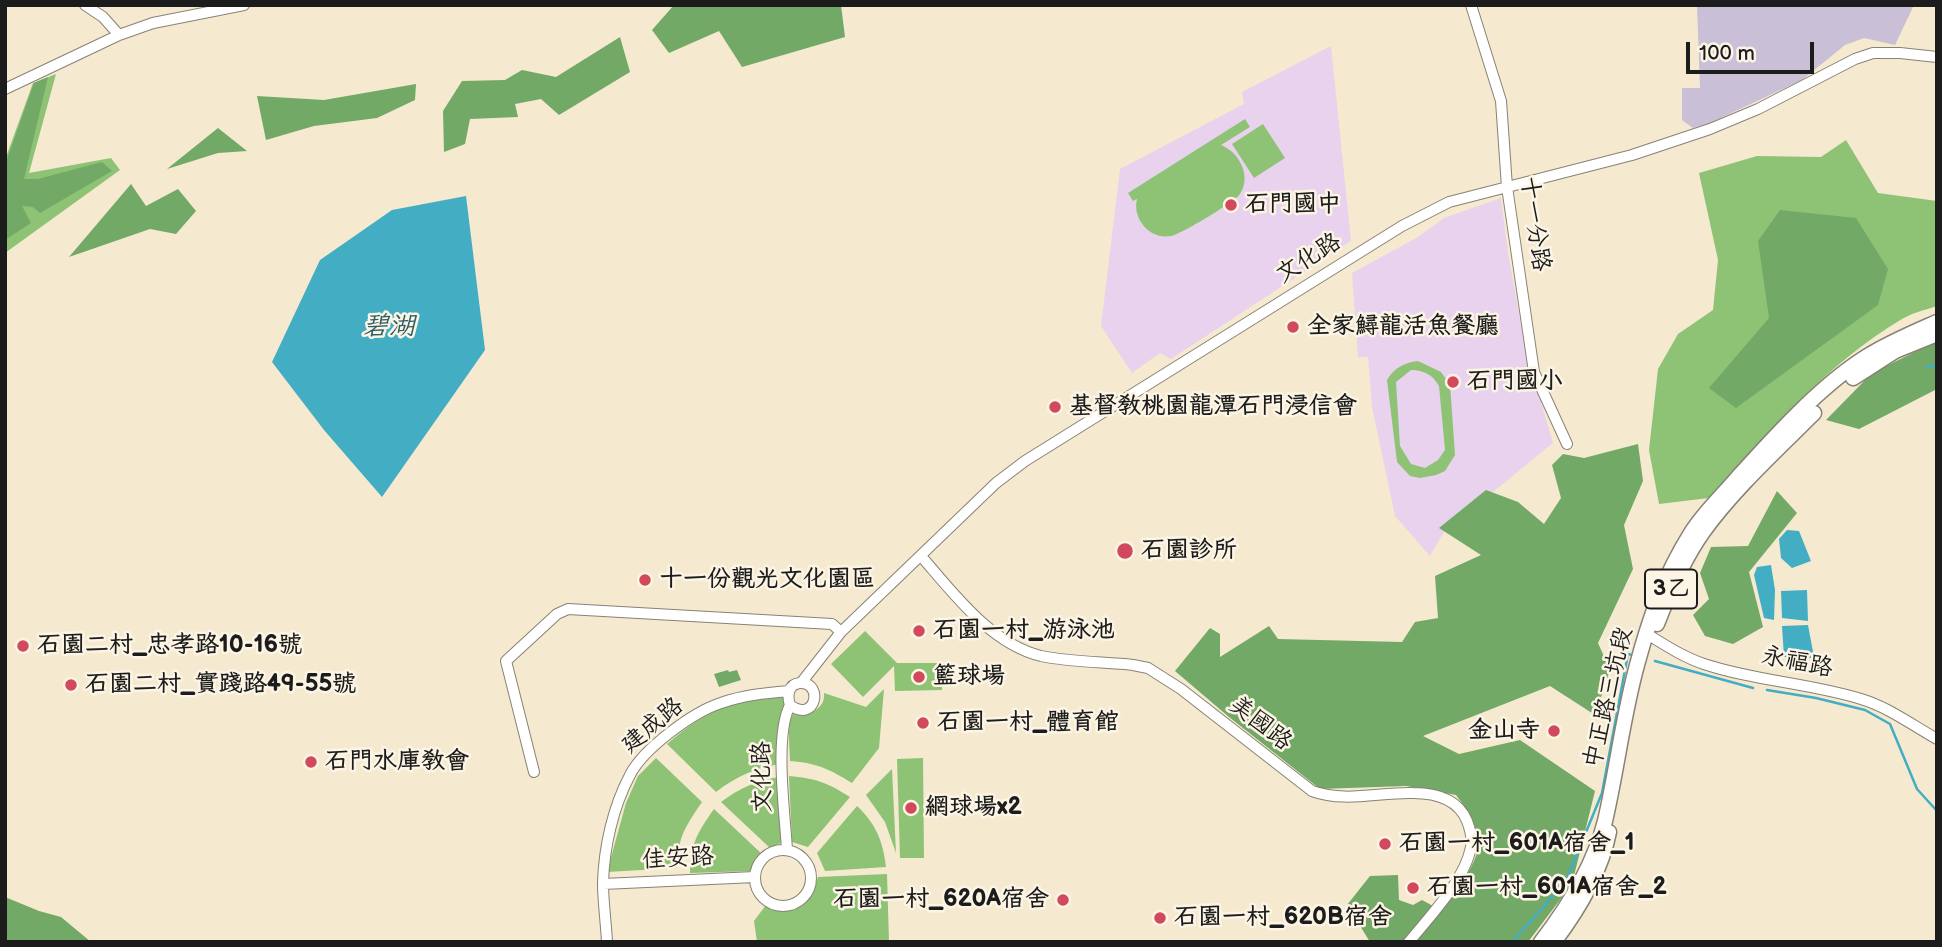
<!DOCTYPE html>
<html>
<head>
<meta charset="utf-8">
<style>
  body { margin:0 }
  #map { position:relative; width:1942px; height:947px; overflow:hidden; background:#f5e9d0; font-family:"Balsamiq Sans",sans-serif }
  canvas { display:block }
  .frame { position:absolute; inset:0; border:7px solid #1c1c1c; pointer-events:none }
  .scale { position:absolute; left:1686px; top:42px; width:128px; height:32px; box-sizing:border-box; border:4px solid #1c1c1c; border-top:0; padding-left:9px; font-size:21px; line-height:24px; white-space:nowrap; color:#1c1c1c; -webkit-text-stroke:5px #fcf5e5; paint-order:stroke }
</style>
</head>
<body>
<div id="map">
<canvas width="1942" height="947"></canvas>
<div class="frame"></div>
<div class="scale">100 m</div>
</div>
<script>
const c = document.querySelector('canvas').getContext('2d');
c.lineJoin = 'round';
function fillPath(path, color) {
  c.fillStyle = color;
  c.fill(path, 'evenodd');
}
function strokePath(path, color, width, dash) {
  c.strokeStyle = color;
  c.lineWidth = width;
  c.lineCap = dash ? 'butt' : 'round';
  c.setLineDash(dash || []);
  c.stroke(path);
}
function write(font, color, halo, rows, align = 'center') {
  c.font = font + ' "Balsamiq Sans","LXGW WenKai TC",sans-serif';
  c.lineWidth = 5;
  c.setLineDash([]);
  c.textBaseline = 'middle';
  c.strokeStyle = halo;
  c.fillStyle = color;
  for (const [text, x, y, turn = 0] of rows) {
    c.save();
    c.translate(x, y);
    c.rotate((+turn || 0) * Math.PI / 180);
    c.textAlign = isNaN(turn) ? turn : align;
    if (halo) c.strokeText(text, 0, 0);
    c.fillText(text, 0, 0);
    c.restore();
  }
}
const built = new Path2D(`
  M1331 46 1351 241 1171 359 1160 353 1132 373 1101 326 1120 169 1244 104 1242 92Z
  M1501 198 1508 253 1525 347 1553 443 1444 532 1430 556 1395 516 1372 407 1368 357H1358L1352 273 1418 237 1444 218Z`);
const industrial = new Path2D(`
  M1697 5H1914L1895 45 1864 38 1845 45 1802 80 1710 123 1693 128 1682 120V88H1700Z`);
const green = new Path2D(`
  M56 74 29 173 111 158 120 170 5 253V160L33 83Z
  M1245 119 1250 127 1221 145C1239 152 1252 176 1240 194 1236 201 1180 235 1171 236 1150 240 1132 219 1137 199L1133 201 1128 193Z
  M1263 124 1285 158 1254 178 1232 144Z
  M1846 140 1878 193 1937 201V306C1925 310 1912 313 1902 319 1826 364 1767 434 1709 498L1659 504 1649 450 1658 369 1678 334 1713 310 1718 260 1699 173 1757 156 1821 157Z
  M1418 361 1441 372 1450 384 1455 455 1445 471 1436 475 1420 478 1410 476 1397 462 1387 380C1395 367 1404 363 1418 361ZM1411 370C1424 370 1433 375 1439 386L1445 450 1438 460 1425 468 1411 464 1400 446 1396 382Z
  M865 631 897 663H942V690L895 691 894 666 863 697 831 664Z
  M884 689 879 748 852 783C829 769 817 763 790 761 790 746 786 725 794 712L802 716C814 711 825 708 824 693L866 707Z
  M788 696 780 764C755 768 737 776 716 792L667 744C710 707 733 701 788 696Z
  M656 758 702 802C685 827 678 837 677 868L607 872 626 803 638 776Z
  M923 758 924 858H900L897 759Z
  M892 769 896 853 885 822 866 795Z
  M789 776C815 778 828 783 850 797L808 847 792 842Z
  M780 777 783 842 770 848 721 802C740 788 757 780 780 777Z
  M857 806C876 824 883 841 886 867L825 871 817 853Z
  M714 809 763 855 756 864 755 871 690 873C691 843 697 833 714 809Z
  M887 874 889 942H757L754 921 772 897C793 910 812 899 818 877Z`);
const forest = new Path2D(`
  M674 5H841L845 37 742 67 719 31 669 53 652 30Z
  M620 37 630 72 559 115 541 99 515 104 518 117 470 119 465 144 444 152 443 111 462 81 505 80 522 70 556 77Z
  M48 77 24 179H38L102 162 112 171 40 213 33 207 22 206 31 223 5 240V165L34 83Z
  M416 84 415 100 377 118 314 126 266 140 257 96 324 100Z
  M218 128 247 151 218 153 167 169Z
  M131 184 146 206 178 189 196 211 176 234 150 229 69 257Z
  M1780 210 1856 218 1888 269 1878 305 1736 408 1709 388 1769 318 1758 241Z
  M1937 341V389L1859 429 1826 420 1872 373Z
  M1638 444 1643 481 1624 525 1633 569 1598 643 1610 670 1595 715 1550 686 1423 736 1459 754 1520 740 1595 791 1572 884 1528 942H1416C1432 920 1478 871 1478 845 1478 827 1467 809 1456 795L1406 786 1320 789 1229 717 1175 671 1210 628 1220 634V657L1269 626 1278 639 1402 642 1415 622 1438 618 1435 576 1481 555 1439 528 1486 490 1518 502 1544 524 1561 498 1552 465 1563 454 1584 458Z
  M1777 491 1797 513 1749 572 1763 627 1733 644 1705 636 1693 615 1709 599 1700 573 1711 547 1748 546Z
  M728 670 729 672 737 670 741 680 719 687 714 674Z
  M1398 875 1399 900 1413 905 1422 900 1433 906 1405 942H1370L1347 905 1370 876Z
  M5 897 39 911 61 917 91 942H5Z`);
const water = new Path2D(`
  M466 196 485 350 382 497 324 430 272 362 320 260 392 210Z
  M1787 530 1799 531 1811 561 1792 568 1781 558 1779 539Z
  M1771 565 1775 590 1774 620 1764 618 1754 575 1757 567Z
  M1807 590 1808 621 1782 618 1781 591Z
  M1808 625 1814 657 1806 659 1784 657 1782 626Z`);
const stream = new Path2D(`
  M1927 367 1937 365
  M1655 661 1753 688
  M1767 690 1816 698 1865 710 1890 724 1917 789 1937 811
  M1512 942 1566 881 1602 793 1628 654 1632 655`);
const minor = new Path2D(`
  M85 5 103 17 119 35
  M1471 5 1501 101 1507 187 1534 372 1567 444
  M5 89 119 35 153 23 244 5
  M921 556C953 593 991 644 1041 656 1069 662 1104 662 1133 665L1148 668 1181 689 1312 791C1345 803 1379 792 1413 793 1436 793 1458 799 1467 821 1470 829 1473 838 1471 847 1465 880 1430 916 1409 942
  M1647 634C1665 645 1683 657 1704 664 1755 681 1809 683 1861 699 1888 707 1912 725 1937 739
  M801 683 841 632 996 483 1025 461 1402 226 1449 202 1632 155 1710 129 1758 109 1855 59 1873 53H1900L1937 57
  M534 772 506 661 557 614 568 609 832 624 841 632
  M755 878a28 28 0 1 1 56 0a28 28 0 1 1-56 0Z
  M787 850C785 813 774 736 790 705 787 696 788 684 800 683 824 682 816 724 790 705
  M603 884 755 877
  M607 942C606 922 603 902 603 883 604 847 613 807 630 775 643 749 693 712 721 703 743 695 766 693 789 691`);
const primary = new Path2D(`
  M1853 378 1895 351 1937 334
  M1657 624C1669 593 1683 560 1703 532 1733 490 1778 449 1814 413
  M1541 942C1568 907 1594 865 1605 821 1617 769 1623 716 1637 665 1650 617 1664 576 1691 533 1704 512 1722 496 1738 477 1774 437 1820 386 1866 357 1888 343 1912 333 1937 322
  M1554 942C1579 909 1601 872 1609 832`);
const markers = [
  [1231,205,7,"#d1495b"],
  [1293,327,7,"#d1495b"],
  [1453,382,7,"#d1495b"],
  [1055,407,7,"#d1495b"],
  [1125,551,9,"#d1495b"],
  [645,580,7,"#d1495b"],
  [919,631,7,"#d1495b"],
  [23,646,7,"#d1495b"],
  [919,677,7,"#d1495b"],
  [71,685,7,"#d1495b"],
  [923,723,7,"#d1495b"],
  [1554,731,7,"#d1495b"],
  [311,762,7,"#d1495b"],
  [911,808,7,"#d1495b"],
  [1385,844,7,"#d1495b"],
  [1413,888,7,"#d1495b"],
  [1063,900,7,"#d1495b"],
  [1160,918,7,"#d1495b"]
];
const shields = [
  [1671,589,52]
];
const shieldNames = [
  ["3乙",1671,589]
];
const poiNames = [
  ["石門國中",1245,205],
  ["全家鱘龍活魚餐廳",1307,327],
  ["石門國小",1467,382],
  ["基督教桃園龍潭石門浸信會",1069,407],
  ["石園診所",1141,551],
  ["十一份觀光文化園區",659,580],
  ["石園一村_游泳池",933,631],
  ["石園二村_忠孝路10-16號",37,646],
  ["籃球場",933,677],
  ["石園二村_實踐路49-55號",85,685],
  ["石園一村_體育館",937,723],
  ["金山寺",1540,731,"right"],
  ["石門水庫教會",325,762],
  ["網球場x2",925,808],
  ["石園一村_601A宿舍_1",1399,844],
  ["石園一村_601A宿舍_2",1427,888],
  ["石園一村_620A宿舍",1049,900,"right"],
  ["石園一村_620B宿舍",1174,918]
];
const streetNames = [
  ["十一分路",1534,224,82],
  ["文化路",1309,259,-32],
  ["永福路",1797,663,11],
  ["中正路三坑段",1609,698,-77],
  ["美國路",1260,724,38],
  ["建成路",653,726,-40],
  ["文化路",763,777,-91],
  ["佳安路",678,859,-3]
];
const waterNames = [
  ["碧湖",389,327]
];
fillPath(built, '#e9d2ed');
fillPath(industrial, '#c9bfd7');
fillPath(green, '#8ec375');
fillPath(forest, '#72a966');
fillPath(water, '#43adc3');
strokePath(stream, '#43adc3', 2.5);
strokePath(minor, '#888276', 12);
strokePath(primary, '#888276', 17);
strokePath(minor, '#fff', 10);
strokePath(primary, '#fff', 14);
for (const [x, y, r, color] of markers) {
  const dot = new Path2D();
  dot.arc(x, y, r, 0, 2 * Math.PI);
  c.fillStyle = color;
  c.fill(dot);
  strokePath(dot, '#fcf5e5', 2.5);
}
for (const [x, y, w] of shields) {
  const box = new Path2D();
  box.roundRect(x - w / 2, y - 19.5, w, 39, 5);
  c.fillStyle = '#fcf5e5';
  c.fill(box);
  strokePath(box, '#1c1c1c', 2);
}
write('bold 23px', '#1c1c1c', null, shieldNames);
write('bold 24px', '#1c1c1c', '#fcf5e5', poiNames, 'left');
write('24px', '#1c1c1c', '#fcf5e5', streetNames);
write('italic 26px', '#2e5d67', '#fcf5e5', waterNames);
</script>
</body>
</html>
